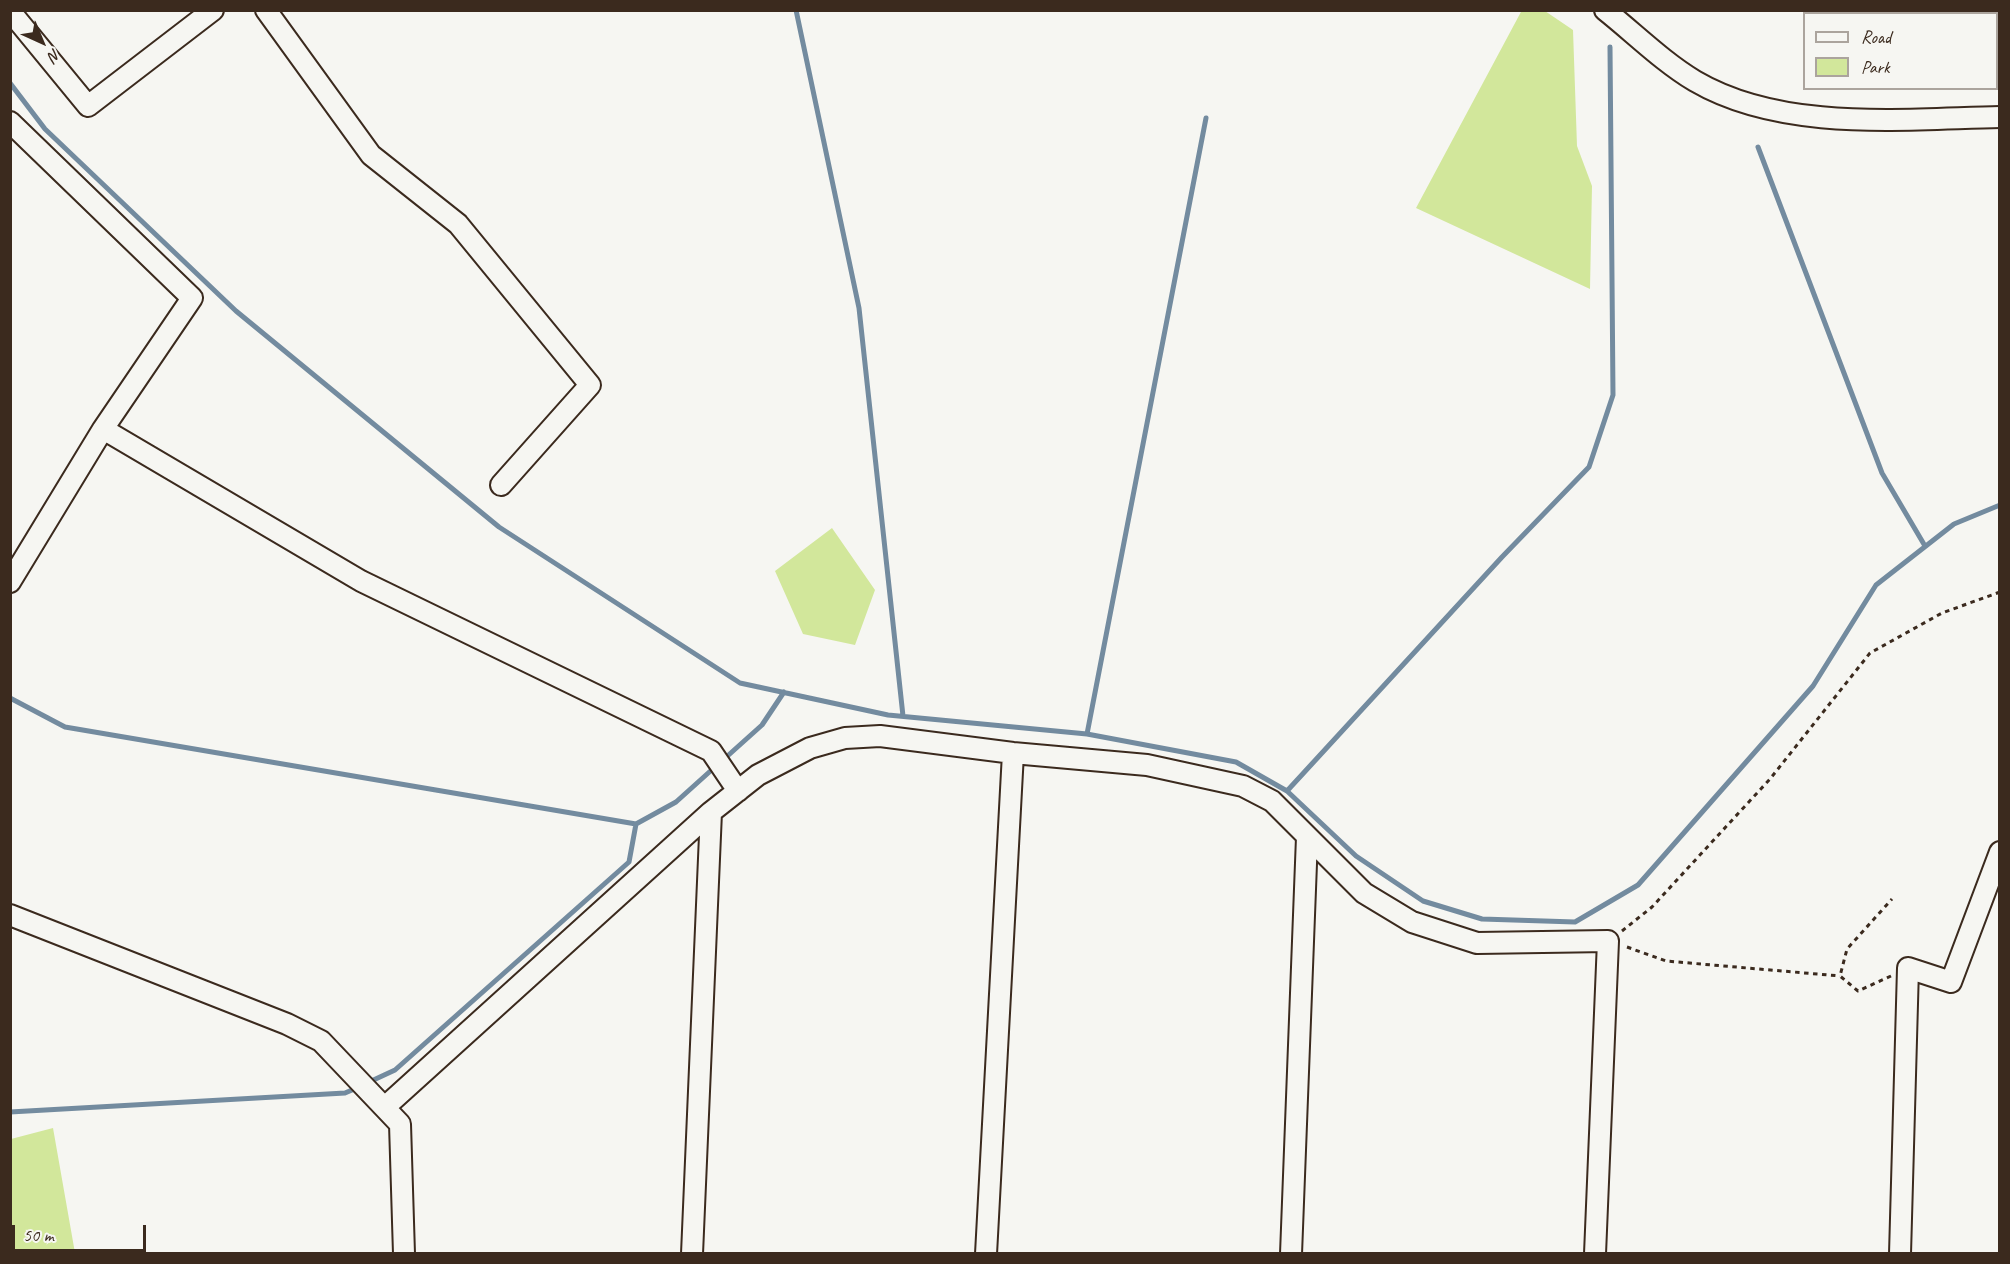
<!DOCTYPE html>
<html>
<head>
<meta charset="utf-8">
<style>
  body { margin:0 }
  #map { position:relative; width:2010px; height:1264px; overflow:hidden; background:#f6f6f2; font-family:Caveat,sans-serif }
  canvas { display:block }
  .frame { position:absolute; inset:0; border:12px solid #3b2a1e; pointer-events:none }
  .legend { position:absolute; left:1803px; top:12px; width:195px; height:78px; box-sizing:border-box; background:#f6f6f2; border:2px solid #aba49d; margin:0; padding:8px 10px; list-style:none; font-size:18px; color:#3b2a1e }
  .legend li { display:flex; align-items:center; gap:12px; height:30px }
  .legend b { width:30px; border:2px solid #aba49d }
  .north { position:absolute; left:12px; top:12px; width:60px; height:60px; -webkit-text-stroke:4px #f6f6f2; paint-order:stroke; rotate:136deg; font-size:16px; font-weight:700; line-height:24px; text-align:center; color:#3b2a1e }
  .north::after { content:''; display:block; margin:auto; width:21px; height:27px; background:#3b2a1e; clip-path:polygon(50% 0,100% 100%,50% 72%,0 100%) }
  .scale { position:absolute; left:12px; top:1225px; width:134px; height:27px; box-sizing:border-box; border:3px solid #3b2a1e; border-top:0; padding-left:8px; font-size:18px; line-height:21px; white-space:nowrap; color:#3b2a1e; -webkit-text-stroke:4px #f6f6f2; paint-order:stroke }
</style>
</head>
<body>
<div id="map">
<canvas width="2010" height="1264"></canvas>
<div class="frame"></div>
<ul class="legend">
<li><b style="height:8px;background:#f6f6f2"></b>Road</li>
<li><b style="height:16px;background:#d2e79b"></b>Park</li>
</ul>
<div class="north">N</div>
<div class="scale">50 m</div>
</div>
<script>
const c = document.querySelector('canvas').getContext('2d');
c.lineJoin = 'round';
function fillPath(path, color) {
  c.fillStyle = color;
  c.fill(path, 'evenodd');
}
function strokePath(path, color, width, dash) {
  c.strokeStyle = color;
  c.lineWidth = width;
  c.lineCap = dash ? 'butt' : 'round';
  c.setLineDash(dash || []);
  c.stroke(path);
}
const green = new Path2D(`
  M1522 10 1545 11 1573 30 1577 146 1592 186 1590 289 1416 208Z
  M832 528 875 590 855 645 803 634 775 571Z
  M53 1128 75 1253H11V1139Z`);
const stream = new Path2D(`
  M796 10 859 308 903 716
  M10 83 45 129 236 311 499 527 740 683 888 715 1087 734 1236 762 1287 791 1356 856 1423 901 1482 919 1575 922 1638 885 1813 686 1876 585 1954 524 2000 505
  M1758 147 1882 473 1925 546
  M10 698 65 727 636 824 676 802 716 766
  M1087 734 1206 118
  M723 760 762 725 784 692
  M1287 791 1502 557 1589 467 1613 395 1610 47
  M367 1083 395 1070 629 862 636 824
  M10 1112 345 1093 359 1087`);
const path = new Path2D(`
  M1622 931 1652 907 1770 779 1870 653 1942 613 2000 592
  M1627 947 1666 961 1840 976
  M1891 976 1858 991 1840 976 1847 949 1892 899`);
const minor = new Path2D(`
  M266 10 371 155 458 224 590 385 501 485
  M1605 10C1634 33 1663 62 1695 81 1782 132 1903 119 2000 117
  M10 11 88 106 213 10
  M10 122 192 298 103 429 10 582
  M103 429 361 581 711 751 738 791
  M10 915 287 1024 321 1041 400 1124 404 1254
  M385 1107 711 812 758 775 810 748 845 738 880 736 1013 753 1147 765 1243 786 1272 801 1364 893 1412 922 1477 943 1608 941 1595 1254
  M692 1254 711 812
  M986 1254 1013 753
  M1291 1254 1307 837
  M1900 1254 1908 968 1951 982 2000 852`);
fillPath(green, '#d2e79b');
strokePath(stream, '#738b9f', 5);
strokePath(minor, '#3b2a1e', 24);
strokePath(path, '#3b2a1e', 3, [4.5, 4.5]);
strokePath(minor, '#f6f6f2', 20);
</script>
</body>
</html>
